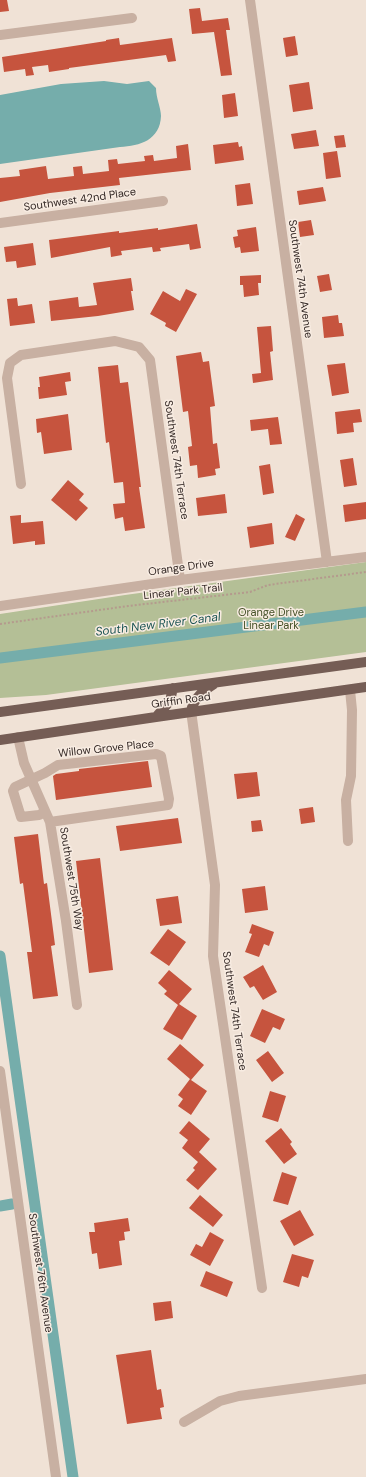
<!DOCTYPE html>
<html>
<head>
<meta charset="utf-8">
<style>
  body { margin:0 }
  canvas { display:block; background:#f0e2d6 }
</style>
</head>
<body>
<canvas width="366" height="1477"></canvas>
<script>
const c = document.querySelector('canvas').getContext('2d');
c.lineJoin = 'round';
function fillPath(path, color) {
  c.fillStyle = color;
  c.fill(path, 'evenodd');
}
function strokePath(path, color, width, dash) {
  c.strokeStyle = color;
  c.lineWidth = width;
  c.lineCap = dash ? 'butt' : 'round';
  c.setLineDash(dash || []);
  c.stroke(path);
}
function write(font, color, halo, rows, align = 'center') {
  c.font = font + ' "DM Sans",sans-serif';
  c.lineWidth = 3;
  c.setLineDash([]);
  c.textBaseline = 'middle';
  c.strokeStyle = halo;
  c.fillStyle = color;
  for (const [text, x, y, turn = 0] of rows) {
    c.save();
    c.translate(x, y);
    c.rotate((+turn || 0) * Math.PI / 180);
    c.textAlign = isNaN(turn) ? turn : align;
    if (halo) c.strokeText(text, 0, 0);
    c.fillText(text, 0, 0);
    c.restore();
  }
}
const green = new Path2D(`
  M366 562V652L46 695 0 698V614L125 595Z`);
const water = new Path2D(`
  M104 81 127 84 149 81 156 88C156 98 161 108 161 116 160 140 140 146 120 147L0 164V95L61 84Z`);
const canal = new Path2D(`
  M0 658 366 612
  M0 956 73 1477
  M0 1206 12 1204`);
const building = new Path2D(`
  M0 0H7L9 11 0 12Z
  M200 8 202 21 228 18 230 30H226L232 75 221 76 214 32 192 34 189 9Z
  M295 36 298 55 286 57 283 38Z
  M119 38 120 45 172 38 176 61 168 62 166 55 69 68V69L49 72 48 65 32 67 34 75 26 76 25 69 4 72 2 57 106 41V40Z
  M309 82 313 109 293 112 289 85Z
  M235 93 238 116 224 118 222 95Z
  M316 130 319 146 294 149 291 134Z
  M344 135 346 147 336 148 334 136Z
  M238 142 239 147 242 146 244 160 215 164 213 145Z
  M188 144 191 170 119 178 120 185 50 193 0 202V178L20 176 19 170 46 166 48 179 74 176 73 167 82 166 83 174 109 171 108 160 117 159 118 164 145 161 144 156 153 155 154 161 177 158 176 146Z
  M337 151 341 177 326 179 323 153Z
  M250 183 253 204 237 206 235 185Z
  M323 187 326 201 299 205 297 191Z
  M311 220 314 235 300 237 298 222Z
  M197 224 201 248 190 250 189 244 160 248 161 251 153 252 152 247 121 251 122 255 111 257 110 247 51 258 49 240 119 231V233L158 228V230Z
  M256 227 259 251 241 253 240 247 235 248 233 237 238 236 237 230Z
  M33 243 36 265 17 268 16 261 6 262 4 247Z
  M329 274 332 290 320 292 317 276Z
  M261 275V283H258L259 295 244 297 243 285H240V276Z
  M131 278 133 291H131L134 310 98 316 51 321 49 301 78 297 79 307 97 305 93 283Z
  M186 289 197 294 176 332 165 326 166 323 150 314 163 291 180 301Z
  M17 298 18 306 32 304 35 323 10 326 7 299Z
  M338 315 339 323H342L344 336 324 338 322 317Z
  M271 326 273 351 270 352 273 380 253 383 252 374 261 373 257 327Z
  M201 352 203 362 209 361 215 406 210 407 213 444 217 443 220 468 215 469 216 475 198 478 197 465 190 466 188 447 192 446 188 411 183 412 176 356Z
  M345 363 349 393 332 396 327 365Z
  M118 365 120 383 128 382 141 487H139L145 528 125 531 123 517 115 519 113 504 125 503 123 482 114 483 109 442 106 443 98 367Z
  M70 372 71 381 65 382 67 395 39 399 38 387H40L39 377Z
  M360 409 362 422 353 423 354 432 337 434 335 412Z
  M68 414 72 450 44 454 41 432 37 433 36 419Z
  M278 417 282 444 270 445 268 429 251 431 250 420Z
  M353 458 357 485 344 487 340 460Z
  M270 464 274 493 263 495 259 466Z
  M68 480 84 494 79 500 88 508 76 521 51 500Z
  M225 494 227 513 198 516 196 498Z
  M366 502V519L345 522 343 505Z
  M296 514 305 519 295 541 285 537Z
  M21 515V523L43 521 45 544 35 545V541L13 544 10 516Z
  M272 523 274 544 250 548 247 527Z
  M148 761 152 787 56 800 53 776 56 774 79 771V769Z
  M257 772 260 796 237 799 234 774Z
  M313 807 315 822 301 824 299 809Z
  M178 818 182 843 120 851 116 826Z
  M261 820 263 831 252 832 251 821Z
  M38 834 44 884 47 883 55 945 51 946 58 996 33 999 27 952H32L23 883 20 884 14 837Z
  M100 858 113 970 89 973 76 861Z
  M265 886 268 910 245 913 242 889Z
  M178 896 182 923 160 926 156 899Z
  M252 924 274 932 269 946 264 944 259 957 245 952 252 934 249 933Z
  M168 929 186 942 169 966 150 953Z
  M263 965 277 992 263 1000 254 986 250 988 243 977Z
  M169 970 192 989 179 1004 197 1016 182 1040 163 1029 178 1005 164 994 167 991 158 983Z
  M262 1009 285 1019 280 1030 273 1027 265 1043 250 1036Z
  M180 1044 204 1065 191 1080 207 1091 191 1115 178 1106 183 1099 178 1095 190 1079 167 1059Z
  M268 1051 284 1073 272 1082 256 1060Z
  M270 1091 286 1096 278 1122 262 1117Z
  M189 1121 210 1139 199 1152 217 1169 198 1190 186 1180 195 1170 193 1168 198 1162 182 1148 188 1140 179 1133Z
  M281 1128 292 1142 290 1144 297 1154 284 1164 265 1141Z
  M282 1172 297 1177 288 1205 273 1201Z
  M200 1195 223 1215 213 1227 189 1208Z
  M300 1210 314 1235 294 1246 280 1221Z
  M128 1218 130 1231 124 1232 125 1240 119 1241 122 1265 99 1269 97 1253 92 1254 89 1232H95L94 1223Z
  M210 1232 224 1240 210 1266 190 1255 196 1244 202 1247Z
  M292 1254 314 1260 308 1278 302 1276 299 1287 283 1282Z
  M206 1271 233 1282 227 1297 200 1286Z
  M171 1301 173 1318 155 1321 153 1303Z
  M151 1350 157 1390 161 1389 164 1407 160 1408 162 1419 127 1424 116 1355Z`);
const path = new Path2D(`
  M0 624 128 606 250 592 268 585 366 572`);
const minor = new Path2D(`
  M250 0 327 562
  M0 35 132 18
  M0 223 163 201
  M21 484 7 378 10 363 21 355 115 341 139 347 150 360 180 580
  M0 606 180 580 366 557
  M191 711 215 885 213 956 262 1288
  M18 737 24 763 50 822 66 921 77 1005
  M45 812 39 815 21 817 13 791 15 787 45 773 58 765 156 754 161 756 169 799 168 805 50 822
  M348 841 346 800 351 776 352 710 350 690
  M0 1071 56 1477
  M184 1422 220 1401 239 1396 366 1379`);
const major = new Path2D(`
  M191 711C194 698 203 691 214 684
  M0 712 366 662
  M156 717 170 701 173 688
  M0 740 156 717 366 687`);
const streetNames = [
  ["Southwest 42nd Place",80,200,-8],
  ["Southwest 74th Avenue",300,279,82],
  ["Southwest 74th Terrace",176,460,82],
  ["Orange Drive",181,568,-8],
  ["Linear Park Trail",183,592,-6],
  ["Griffin Road",181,701,-8],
  ["Willow Grove Place",106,749,-6],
  ["Southwest 75th Way",71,879,81],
  ["Southwest 74th Terrace",234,1011,82],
  ["Southwest 76th Avenue",40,1273,82]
];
const parkNames = [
  ["Orange Drive",271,613],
  ["Linear Park",271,626]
];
const waterNames = [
  ["South New River Canal",158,625,-7]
];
fillPath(green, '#b4bf96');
fillPath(water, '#75adab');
strokePath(canal, '#75adab', 11);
fillPath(building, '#c6543e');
strokePath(path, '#b49a8d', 2, [2, 2]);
strokePath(minor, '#c8b0a2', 10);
strokePath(major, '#755d55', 10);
write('11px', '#332825', '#f8ece2', streetNames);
write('11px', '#455128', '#f8ece2', parkNames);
write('italic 12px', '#1b5453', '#f8ece2', waterNames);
</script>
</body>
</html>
